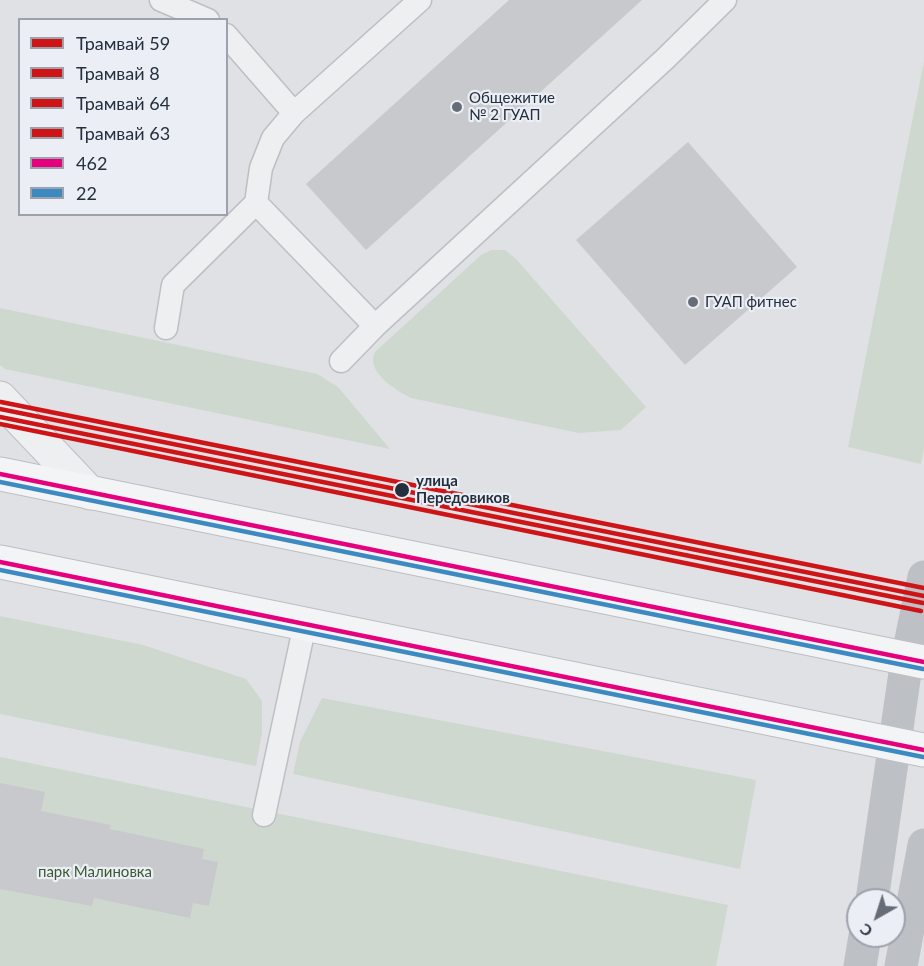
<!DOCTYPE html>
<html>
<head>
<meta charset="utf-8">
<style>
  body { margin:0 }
  #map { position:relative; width:924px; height:966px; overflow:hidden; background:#dfe1e4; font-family:Lato,sans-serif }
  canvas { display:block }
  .legend { position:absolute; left:18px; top:18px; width:210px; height:198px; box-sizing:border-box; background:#ebeff5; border:2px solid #9ca2ac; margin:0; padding:8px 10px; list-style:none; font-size:18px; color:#252f3e }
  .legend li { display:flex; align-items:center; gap:12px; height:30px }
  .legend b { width:30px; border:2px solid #9ca2ac }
  .north { position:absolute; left:846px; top:888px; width:60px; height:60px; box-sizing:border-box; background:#ebeff5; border:2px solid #9ca2ac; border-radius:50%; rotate:219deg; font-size:16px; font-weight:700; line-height:24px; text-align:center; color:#252f3e }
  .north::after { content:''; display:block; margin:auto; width:21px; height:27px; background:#666d78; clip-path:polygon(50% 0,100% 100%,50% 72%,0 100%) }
</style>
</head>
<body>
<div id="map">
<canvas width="924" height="966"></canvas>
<ul class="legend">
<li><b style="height:8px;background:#ce1417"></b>Трамвай 59</li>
<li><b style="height:8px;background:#ce1417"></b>Трамвай 8</li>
<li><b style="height:8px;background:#ce1417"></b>Трамвай 64</li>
<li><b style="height:8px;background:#ce1417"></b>Трамвай 63</li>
<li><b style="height:8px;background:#e5007d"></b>462</li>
<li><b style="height:8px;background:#3d8ac2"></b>22</li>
</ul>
<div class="north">С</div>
</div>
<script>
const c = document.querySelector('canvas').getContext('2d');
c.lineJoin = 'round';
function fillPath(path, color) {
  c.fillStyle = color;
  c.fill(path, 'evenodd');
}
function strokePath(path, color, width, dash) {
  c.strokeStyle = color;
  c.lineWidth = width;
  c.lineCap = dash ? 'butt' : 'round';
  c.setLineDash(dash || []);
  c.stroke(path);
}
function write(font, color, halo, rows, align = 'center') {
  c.font = font + ' Lato,sans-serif';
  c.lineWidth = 4.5;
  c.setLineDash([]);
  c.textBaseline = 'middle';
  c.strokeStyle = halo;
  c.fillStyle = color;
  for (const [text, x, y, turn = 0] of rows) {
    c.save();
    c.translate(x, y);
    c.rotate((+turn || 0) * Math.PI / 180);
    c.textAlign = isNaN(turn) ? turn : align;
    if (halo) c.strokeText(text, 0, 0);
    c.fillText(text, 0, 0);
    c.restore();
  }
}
const green = new Path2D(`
  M924 61V448L921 464 848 447Z
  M491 250H505L516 259 646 407 621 430 579 433 411 398C395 390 365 371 375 352L481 255Z
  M0 308 317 374 338 387 390 449 5 369 0 365Z
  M0 616 143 645 246 679 262 701V733L256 766 0 714Z
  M322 698 756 780 740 869 293 774 300 742Z
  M0 757 728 905 716 966H0Z`);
const building = new Path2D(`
  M509 0H642L366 250 306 184Z
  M688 142 797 267 685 365 576 240Z
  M0 783 45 792 41 811 111 825 110 829 204 849 202 859 218 862 209 906 193 903 190 918 94 898 92 906 0 889Z`);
const lane = new Path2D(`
  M161 0 208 20
  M226 35 294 113
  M256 203 375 326
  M166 328 173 285 256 203 261 168 273 138 294 113 420 0
  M341 361 375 326 666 58 725 0
  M264 815 305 624`);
const street = new Path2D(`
  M0 398 90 493`);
const secondary = new Path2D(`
  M872 900 907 659 924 577
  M860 966 865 936
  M901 966 924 845`);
const primary = new Path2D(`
  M0 474 924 662
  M0 562 924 750`);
const bus1 = new Path2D(`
  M0 474 924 662
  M0 562 924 750`);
const bus2 = new Path2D(`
  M0 482 923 669
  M0 570 923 757`);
const tram1 = new Path2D(`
  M0 409 924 596`);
const tram2 = new Path2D(`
  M0 417 923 603`);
const tram3 = new Path2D(`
  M1 402 924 588`);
const tram4 = new Path2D(`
  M0 424 921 611`);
const markers = [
  [457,107,6,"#666d78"],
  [693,302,6,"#666d78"],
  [402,490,8,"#252f3e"]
];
const poiNames = [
  ["Общежитие",469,98],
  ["№ 2 ГУАП",469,115],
  ["ГУАП фитнес",705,302]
];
const stopNames = [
  ["улица",416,481],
  ["Передовиков",416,498]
];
const parkNames = [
  ["парк Малиновка",95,872]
];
fillPath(green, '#cfd8ce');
fillPath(building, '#c7c9cc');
strokePath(lane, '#bdbfc2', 25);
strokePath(street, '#bdbfc2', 35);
strokePath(primary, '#bbbec2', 35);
strokePath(lane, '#eeeff1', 22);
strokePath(street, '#eeeff1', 33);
strokePath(secondary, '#bdc0c4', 33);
strokePath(primary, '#f3f4f5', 33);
strokePath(bus1, '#e5007d', 4.5);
strokePath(bus2, '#3d8ac2', 4.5);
strokePath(tram1, '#ce1417', 4.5);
strokePath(tram2, '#ce1417', 4.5);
strokePath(tram3, '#ce1417', 4.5);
strokePath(tram4, '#ce1417', 4.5);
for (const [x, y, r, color] of markers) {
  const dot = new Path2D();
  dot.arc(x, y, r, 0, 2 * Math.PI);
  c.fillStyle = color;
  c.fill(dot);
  strokePath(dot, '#ebeff5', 2);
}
write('15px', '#252f3e', '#ebeff5', poiNames, 'left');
write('bold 15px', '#252f3e', '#ebeff5', stopNames, 'left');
write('15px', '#3b5a32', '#ebeff5', parkNames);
</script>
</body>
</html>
